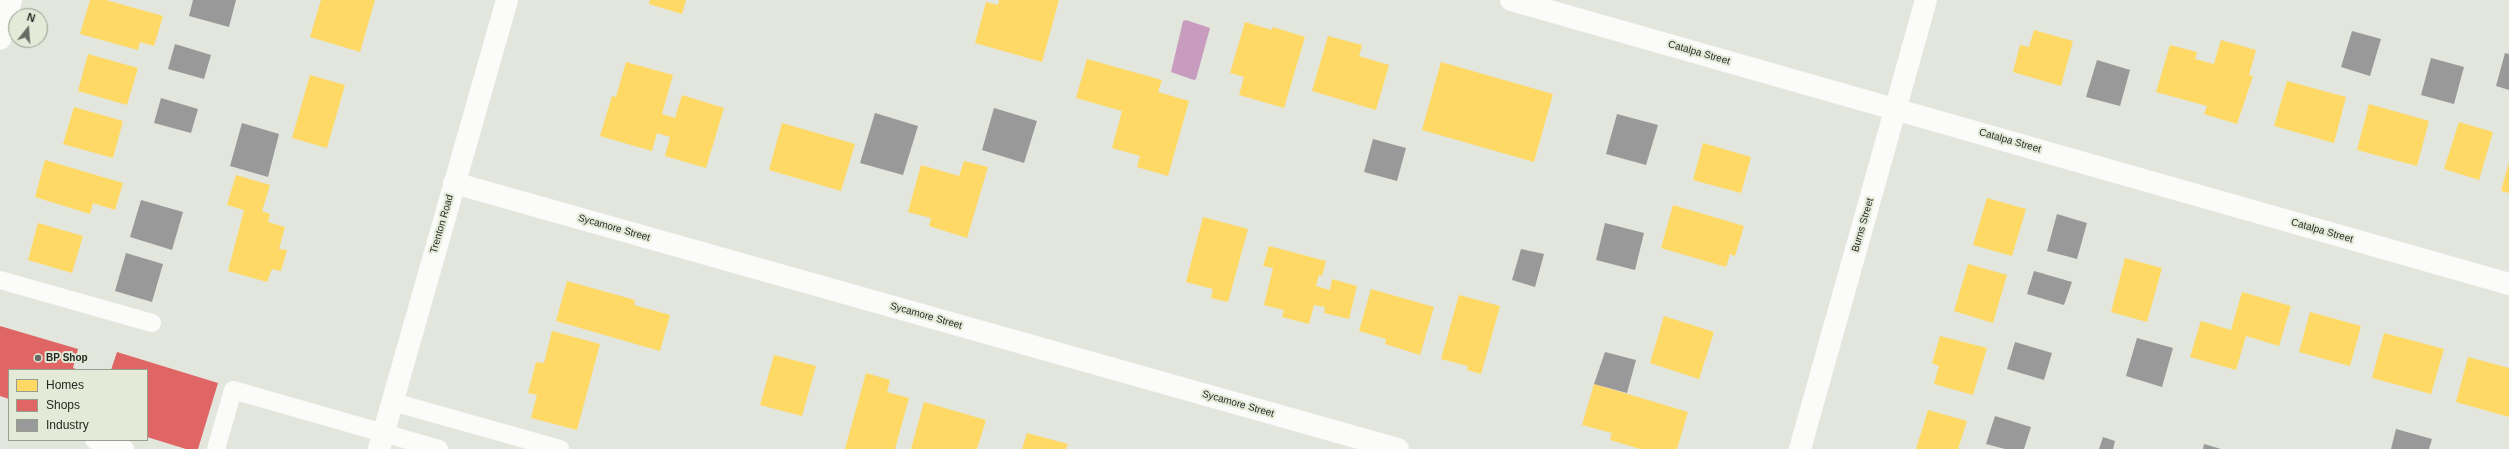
<!DOCTYPE html>
<html>
<head>
<meta charset="utf-8">
<style>
  body { margin:0 }
  #map { position:relative; width:2509px; height:449px; overflow:hidden; background:#e2e6dc; font-family:Arial,sans-serif }
  canvas { display:block }
  .legend { position:absolute; left:8px; top:369px; width:140px; height:72px; box-sizing:border-box; background:#e3ead8; border:1px solid #979d8f; margin:0; padding:5px 7px; list-style:none; font-size:12px; color:#262922 }
  .legend li { display:flex; align-items:center; gap:8px; height:20px }
  .legend b { width:20px; border:1px solid #979d8f }
  .north { position:absolute; left:8px; top:8px; width:40px; height:40px; box-sizing:border-box; background:#e3ead8; border:1px solid #979d8f; border-radius:50%; rotate:17deg; font-size:11px; font-weight:700; line-height:16px; text-align:center; color:#262922 }
  .north::after { content:''; display:block; margin:auto; width:14px; height:18px; background:#686b63; clip-path:polygon(50% 0,100% 100%,50% 72%,0 100%) }
</style>
</head>
<body>
<div id="map">
<canvas width="2509" height="449"></canvas>
<ul class="legend">
<li><b style="height:11px;background:#ffd966"></b>Homes</li>
<li><b style="height:11px;background:#e06666"></b>Shops</li>
<li><b style="height:11px;background:#999"></b>Industry</li>
</ul>
<div class="north">N</div>
</div>
<script>
const c = document.querySelector('canvas').getContext('2d');
c.lineJoin = 'round';
function fillPath(path, color) {
  c.fillStyle = color;
  c.fill(path, 'evenodd');
}
function strokePath(path, color, width, dash) {
  c.strokeStyle = color;
  c.lineWidth = width;
  c.lineCap = dash ? 'butt' : 'round';
  c.setLineDash(dash || []);
  c.stroke(path);
}
function write(font, color, halo, rows, align = 'center') {
  c.font = font + ' Arial,sans-serif';
  c.lineWidth = 4;
  c.setLineDash([]);
  c.textBaseline = 'middle';
  c.strokeStyle = halo;
  c.fillStyle = color;
  for (const [text, x, y, turn = 0] of rows) {
    c.save();
    c.translate(x, y);
    c.rotate((+turn || 0) * Math.PI / 180);
    c.textAlign = isNaN(turn) ? turn : align;
    if (halo) c.strokeText(text, 0, 0);
    c.fillText(text, 0, 0);
    c.restore();
  }
}
const water = new Path2D(`
  M1186 20 1210 28 1196 79 1194 80 1171 72 1183 21Z`);
const homes = new Path2D(`
  M90 0H106L163 16 154 46 140 42 138 50 80 34Z
  M321 0H375L360 52 310 37Z
  M650 0H686L682 14 649 4Z
  M999 0H1059L1042 62 975 43 986 2 998 5Z
  M1245 22 1272 30 1273 27 1305 37 1284 108 1239 95 1244 77 1230 73Z
  M2034 30 2073 41 2061 86 2013 72 2020 45 2029 47Z
  M1328 36 1362 45 1359 56 1389 65 1376 110 1312 91Z
  M2221 40 2256 50 2249 75 2253 76 2237 124 2204 114 2207 106 2156 92 2170 45 2197 52 2195 59 2214 64Z
  M88 54 138 68 127 105 78 91Z
  M1087 59 1162 80 1158 92 1189 101 1168 176 1137 167 1140 156 1112 148 1122 111 1076 98Z
  M626 62 673 75 662 114 675 118 682 95 724 108 706 168 665 156 670 137 657 133 652 151 600 136 612 96 616 97Z
  M1441 62 1553 94 1534 162 1422 130Z
  M310 75 345 85 327 148 292 138Z
  M2287 81 2346 97 2334 143 2274 126Z
  M2369 104 2429 121 2417 166 2357 150Z
  M74 107 123 121 113 158 63 144Z
  M2459 122 2493 132 2479 180 2444 169Z
  M782 123 855 144 841 191 769 170Z
  M1703 143 1751 157 1741 193 1693 180Z
  M45 160 123 183 115 210 93 203 90 214 35 197Z
  M964 161 988 167 967 238 929 226 931 218 908 212 921 165 959 176Z
  M2509 162V193L2501 191Z
  M236 175 270 185 262 211 270 214 268 222 285 227 279 249 287 250 281 271 272 269 267 282 228 271 244 210 227 205Z
  M1987 198 2026 209 2012 256 1973 245Z
  M1673 205 1744 226 1735 256 1730 254 1726 267 1661 248Z
  M1203 217 1248 229 1228 302 1211 298 1213 289 1186 282Z
  M38 223 83 236 72 273 28 260Z
  M1269 246 1326 261 1322 276 1319 275 1316 286 1330 290 1332 279 1357 286 1349 319 1324 313 1325 307 1314 305 1309 324 1282 317 1284 310 1264 305 1273 268 1263 266Z
  M2125 258 2162 268 2147 322 2111 312Z
  M1968 264 2007 275 1993 323 1954 311Z
  M567 281 635 300 634 305 670 315 660 351 556 321Z
  M1371 289 1434 307 1420 355 1385 344 1386 339 1359 331Z
  M2242 292 2291 306 2279 346 2246 336 2236 370 2190 357 2201 321 2231 330Z
  M1459 295 1500 306 1481 374 1467 370 1468 366 1441 359Z
  M2310 312 2361 326 2350 366 2299 352Z
  M1664 316 1714 332 1699 379 1650 363Z
  M552 331 600 344 577 430 531 418 537 395 528 393 536 362 544 363Z
  M2384 333 2444 349 2431 394 2372 378Z
  M1940 336 1987 348 1973 395 1934 384 1939 366 1932 363Z
  M774 355 816 366 802 416 760 405Z
  M2468 357 2509 368V417L2456 402Z
  M866 373 890 380 887 392 909 398 895 449H845Z
  M1594 384 1688 412 1677 449H1640L1610 440 1612 433 1582 425Z
  M924 402 986 420 977 449H911Z
  M1928 410 1967 421 1958 449H1916Z
  M1027 433 1068 444 1066 449H1022Z`);
const shops = new Path2D(`
  M0 326 78 349 73 368 79 370H9V399L0 396Z
  M117 352 218 383 198 449H186L147 437V370H111Z`);
const industry = new Path2D(`
  M193 0H236L229 27 189 16Z
  M2352 31 2381 39 2370 76 2341 67Z
  M175 44 211 55 204 79 168 69Z
  M2505 53 2509 54V90L2496 86Z
  M2431 58 2464 67 2454 104 2421 95Z
  M2097 60 2130 70 2120 106 2086 97Z
  M161 98 198 109 191 133 154 123Z
  M994 108 1037 121 1024 163 982 150Z
  M875 113 918 126 903 175 860 163Z
  M1617 114 1658 125 1646 165 1606 154Z
  M242 123 279 134 268 177 230 166Z
  M1373 139 1406 148 1397 181 1364 172Z
  M141 200 183 212 172 250 130 237Z
  M2057 214 2087 223 2077 259 2047 251Z
  M1605 223 1644 233 1635 270 1596 260Z
  M1521 249 1544 254 1535 287 1512 280Z
  M126 253 163 264 152 302 115 291Z
  M2034 271 2072 282 2064 305 2027 294Z
  M2137 338 2173 348 2162 387 2126 376Z
  M2015 342 2052 353 2044 380 2007 369Z
  M1605 352 1636 360 1627 393 1594 384Z
  M1995 416 2031 427 2024 449H2005L1986 444Z
  M2396 429 2432 439 2429 449H2391Z
  M2103 437 2115 441 2113 449H2099Z
  M2204 444 2221 449H2203Z`);
const service = new Path2D(`
  M0 280 152 323
  M393 402 560 449
  M94 440 125 449
  M216 449 233 390 439 449`);
const minor = new Path2D(`
  M1511 0 2509 284
  M0 39 11 0
  M454 183 1398 449
  M1800 449 1926 0`);
const tertiary = new Path2D(`
  M379 449 507 0`);
const markers = [
  [38,358,4,"#686b63"]
];
const streetNames = [
  ["Catalpa Street",1699,53,16],
  ["Catalpa Street",2010,141,16],
  ["Trenton Road",442,224,-74],
  ["Burns Street",1863,225,-74],
  ["Sycamore Street",614,228,16],
  ["Catalpa Street",2322,231,16],
  ["Sycamore Street",926,316,16],
  ["Sycamore Street",1238,404,16]
];
const poiNames = [
  ["BP Shop",46,358]
];
fillPath(water, '#c79cbf');
fillPath(homes, '#ffd966');
fillPath(shops, '#e06666');
fillPath(industry, '#999');
strokePath(service, '#fbfbfa', 18);
strokePath(minor, '#fbfbfa', 22);
strokePath(tertiary, '#fbfbfa', 22);
for (const [x, y, r, color] of markers) {
  const dot = new Path2D();
  dot.arc(x, y, r, 0, 2 * Math.PI);
  c.fillStyle = color;
  c.fill(dot);
  strokePath(dot, '#e3ead8', 1.5);
}
write('10px', '#262922', '#e3ead8', streetNames);
write('bold 10px', '#262922', '#e3ead8', poiNames, 'left');
</script>
</body>
</html>
